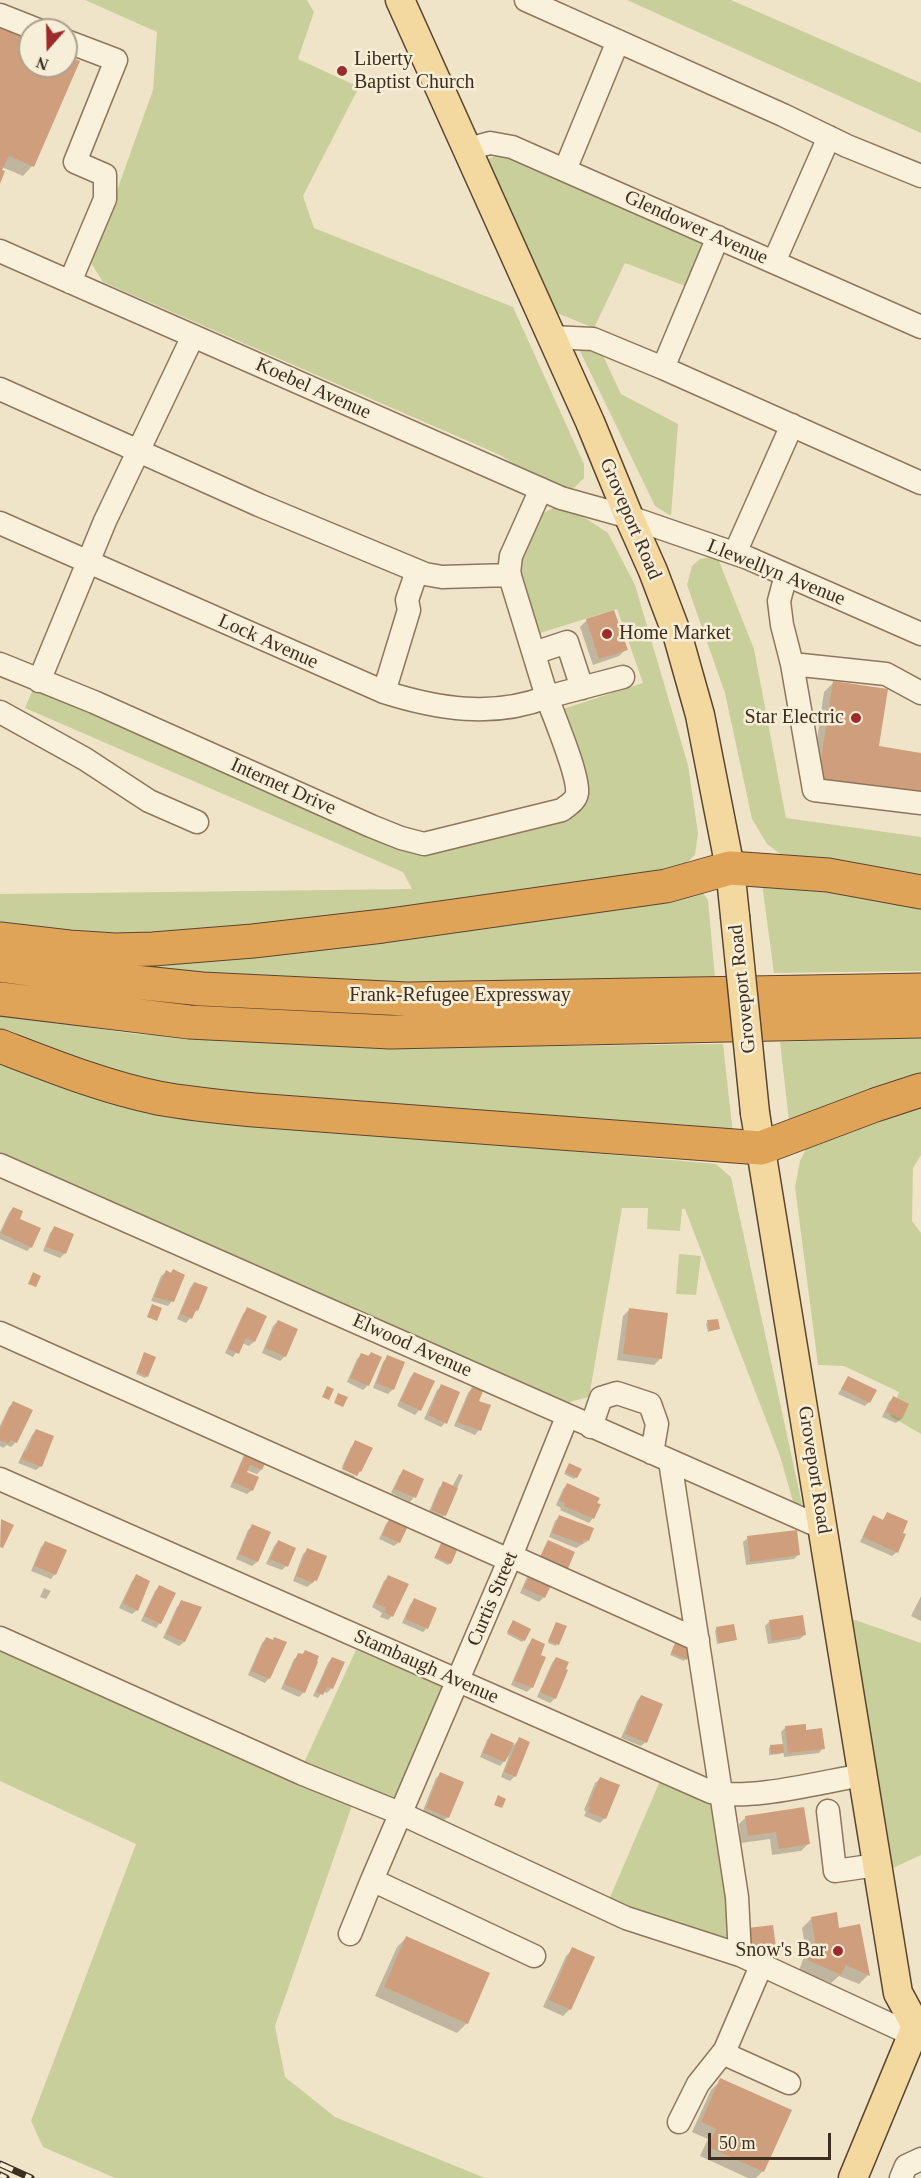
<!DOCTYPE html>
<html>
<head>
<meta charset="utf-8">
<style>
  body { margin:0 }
  #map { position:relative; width:921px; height:2178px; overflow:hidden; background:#f0e4c8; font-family:"Times New Roman",serif }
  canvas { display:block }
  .north { position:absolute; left:18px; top:18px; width:60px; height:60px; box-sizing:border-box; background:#f7eed8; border:2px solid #ada18e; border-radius:50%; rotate:200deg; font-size:16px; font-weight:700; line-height:24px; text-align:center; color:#3d2e20 }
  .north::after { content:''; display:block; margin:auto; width:21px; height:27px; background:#9e2a2b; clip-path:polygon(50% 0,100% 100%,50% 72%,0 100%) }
  .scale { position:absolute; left:708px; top:2133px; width:123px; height:27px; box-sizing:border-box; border:3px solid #3d2e20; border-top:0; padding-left:8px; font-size:18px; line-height:21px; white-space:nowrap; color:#3d2e20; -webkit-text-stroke:4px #f7eed8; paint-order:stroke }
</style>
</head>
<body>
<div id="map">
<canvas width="921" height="2178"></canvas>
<div class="north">N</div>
<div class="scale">50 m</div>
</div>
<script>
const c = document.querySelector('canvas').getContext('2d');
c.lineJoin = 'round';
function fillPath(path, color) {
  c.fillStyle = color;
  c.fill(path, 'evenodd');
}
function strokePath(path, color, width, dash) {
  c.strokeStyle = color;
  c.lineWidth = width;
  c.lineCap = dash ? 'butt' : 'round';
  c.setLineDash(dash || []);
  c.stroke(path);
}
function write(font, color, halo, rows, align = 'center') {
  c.font = font + ' "Times New Roman",serif';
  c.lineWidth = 5;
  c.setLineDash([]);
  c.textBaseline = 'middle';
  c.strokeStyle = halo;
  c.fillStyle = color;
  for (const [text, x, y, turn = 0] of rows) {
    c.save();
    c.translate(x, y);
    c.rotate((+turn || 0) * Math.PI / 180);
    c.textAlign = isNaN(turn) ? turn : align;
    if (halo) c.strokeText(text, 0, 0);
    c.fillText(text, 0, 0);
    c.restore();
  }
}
const green = new Path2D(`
  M85 0H307L314 12 298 59 359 87 303 196 314 228 513 307 584 464V478L574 488C546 490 522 468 500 455L103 282 91 263 153 90 157 32Z
  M627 0H731L921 83V133Z
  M504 154 707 242 688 287 625 263 594 328 557 313 487 159Z
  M587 344 598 345 621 394 678 424 671 516 655 506 580 351Z
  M556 507 585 518 608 533 635 585 688 765 698 833 695 855 670 878 154 939 0 929V894L412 889 403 872 25 708 34 687 390 843 575 812 587 801 560 710 643 683 617 609 537 634 519 570V552L536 516Z
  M717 556 754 649 786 818 921 837V880L783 856 767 844 752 819 725 693 687 585 692 566 700 559Z
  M762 884 847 892 921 905V971L774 973Z
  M703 893 708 900 715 977C576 979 436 985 297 979 225 976 154 968 84 960L534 917Z
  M0 1014 135 1034 401 1048 723 1044 733 1134 170 1090 0 1037Z
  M921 1037V1082L789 1121 780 1042Z
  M0 1061 346 1131 716 1164 731 1177 802 1504 794 1505 780 1456 685 1209H682L680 1231 647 1229 648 1208H622L589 1397 557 1405 0 1158Z
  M921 1104V1155L913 1168 912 1221 921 1233V1434L890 1416 899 1392 844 1366 818 1365 795 1187 800 1161 808 1145Z
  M679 1254 701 1256 696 1295 676 1294Z
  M852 1619 921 1643V1855L893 1868Z
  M0 1642 302 1767 356 1650 445 1688 389 1811 355 1797 275 2026 285 2077 335 2117 485 2178H115L43 2147 31 2121 136 1844 0 1781Z
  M660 1781 714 1802 740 1956 608 1902Z`);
const shadow = new Path2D(`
  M0 30 30 42V66H66V57L78 62 32 166 23 176 2 167 0 180Z
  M587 620 626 649 619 656 593 665 580 627Z
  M834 682 878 747 921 754V795L810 787 824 692Z
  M13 1208 31 1247 27 1251 0 1239V1232L9 1213Z
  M54 1228 72 1235 64 1254 60 1258 43 1251 50 1233Z
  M166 1272 172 1301 168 1306 151 1301 161 1276Z
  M194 1283 197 1310 186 1323 177 1319 190 1288Z
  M247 1309 265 1317 254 1342 249 1346 242 1343 233 1357 225 1353 243 1314Z
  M630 1309 661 1358 654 1365 617 1360 623 1316Z
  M278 1321 285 1356 280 1361 262 1353 273 1326Z
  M708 1322 718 1329 708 1332 706 1324Z
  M371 1353 368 1385 363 1390 347 1382 357 1359 361 1355 367 1357Z
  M143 1356 147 1376 145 1378 136 1374Z
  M387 1357 393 1389 388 1394 373 1388 383 1362Z
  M414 1373 433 1382 419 1410 415 1415 397 1406 410 1378Z
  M848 1378 869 1402 865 1406 838 1394Z
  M442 1386 445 1423 441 1427 424 1419 437 1390Z
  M472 1388 477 1402 489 1406 479 1430 475 1435 454 1426 468 1393Z
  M893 1398 907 1404 901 1419 896 1423 882 1417 889 1402Z
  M13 1403 16 1442 11 1447 7 1445 3 1448 0 1446V1426L9 1407Z
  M36 1430 41 1466 36 1470 18 1463 32 1435Z
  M356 1442 360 1471 357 1474 342 1467 351 1447Z
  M248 1450 261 1470 257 1474 246 1470 245 1473 252 1490 247 1494 230 1487 244 1455Z
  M569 1465 576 1477 574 1479 564 1474Z
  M340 1470 355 1476 352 1479 339 1473Z
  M403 1471 414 1497 410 1502 391 1493 399 1476Z
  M459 1474 463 1475 445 1515 440 1519 428 1514 439 1488 444 1483 452 1487Z
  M567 1485 595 1504 593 1518 589 1523 560 1510 561 1508 556 1505 563 1489Z
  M887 1514 897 1552 892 1556 860 1542 869 1522 873 1517 882 1521Z
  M559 1517 588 1541 576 1548 549 1537 555 1521Z
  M390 1519 399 1542 394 1546 379 1539 386 1524Z
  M253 1526 269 1533 257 1562 252 1566 236 1559 248 1530Z
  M748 1538 798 1555 794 1559 746 1565 743 1542Z
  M278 1542 286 1566 282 1570 266 1564 274 1546Z
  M45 1543 55 1574 51 1579 31 1571 41 1547Z
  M441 1545 450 1563 448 1565 434 1558Z
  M308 1550 316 1580 307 1587 293 1581 303 1554Z
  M531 1573 544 1597 539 1602 520 1593 527 1577Z
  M137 1576V1610L132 1614 119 1608 132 1581Z
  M389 1576 392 1616 388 1620 380 1617 382 1613 372 1607 384 1581Z
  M159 1587 160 1623 156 1628 141 1621 155 1591Z
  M44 1588 51 1591 46 1599 40 1597Z
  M921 1596V1621L911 1616Z
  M414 1600 427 1628 423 1632 402 1623 410 1605Z
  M182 1602 199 1608 184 1642 179 1646 163 1638 177 1607Z
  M802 1617 804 1635 800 1639 768 1644 765 1626 769 1622Z
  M512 1624 524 1640 522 1642 507 1634Z
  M555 1625 565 1627 556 1646 548 1643Z
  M717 1629 735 1640 717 1644 715 1630Z
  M266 1639 269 1678 265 1683 248 1675 262 1643Z
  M533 1640 539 1656 544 1658 531 1688 527 1692 511 1685 528 1645Z
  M676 1642 685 1659 684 1661 670 1655Z
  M305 1652 304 1692 299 1697 281 1689 294 1659Z
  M332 1658 343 1663 331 1689 327 1693 323 1691 318 1698 313 1696 328 1663Z
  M556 1658 555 1698 550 1703 537 1697 552 1663Z
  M641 1696 646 1742 641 1746 621 1738 637 1701Z
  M785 1728 805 1732 823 1748 819 1753 784 1757 783 1751 780 1754 769 1755V1748L770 1747 783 1746 781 1732Z
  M491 1735 514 1745 519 1739 515 1776 510 1781 501 1777 509 1756 500 1766 480 1757 487 1740Z
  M441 1774 448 1817 443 1821 422 1813 436 1778Z
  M600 1779 618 1786 604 1819 600 1823 584 1816 586 1812 584 1810 595 1783Z
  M746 1817 808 1844 801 1851 772 1855 770 1839 741 1843 739 1824Z
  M812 1918 838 1929 868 1975 859 1984 839 1976 831 1983 799 1970 806 1952 802 1928Z
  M406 1938 467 2023 457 2033 375 1996 397 1947Z
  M573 1949 570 2009 563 2016 543 2007 566 1956Z
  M721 2080 763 2171 756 2178H748L700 2156 708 2139 692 2132 711 2090Z`);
const building = new Path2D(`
  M0 28 30 40V66H66V55L80 61 34 167 9 156 2 170 5 171 0 184Z
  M614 610 628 650 599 659 586 619Z
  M833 681 888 689 879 746 921 753V794L818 778Z
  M13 1207 23 1211 20 1219 41 1228 32 1248 1 1233Z
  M54 1226 74 1234 66 1254 46 1247Z
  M173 1269 185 1275 174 1302 154 1297 166 1270 171 1273Z
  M33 1272 41 1276 36 1287 28 1284Z
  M194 1282 208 1287 198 1311 196 1310 192 1319 180 1314Z
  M152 1304 162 1308 157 1321 147 1317Z
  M247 1307 267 1316 255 1342 246 1338 239 1354 228 1349Z
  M629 1308 668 1313 662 1359 623 1354Z
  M718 1319 720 1329 709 1331 707 1320Z
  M278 1320 298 1329 286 1357 265 1348Z
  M144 1352 156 1357 148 1377 137 1372Z
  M371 1352 382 1357 369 1386 350 1378 361 1353 369 1356Z
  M387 1355 405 1362 394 1390 376 1383Z
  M414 1372 435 1381 421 1411 400 1401Z
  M848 1376 877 1390 870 1403 841 1389Z
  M441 1384 460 1392 447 1424 428 1415Z
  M327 1386 334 1389 329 1400 322 1397Z
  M472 1387 483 1391 479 1401 491 1405 481 1431 457 1422Z
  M338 1393 348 1397 343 1407 334 1403Z
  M893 1396 909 1404 902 1419 886 1412Z
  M13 1401 33 1410 17 1443 11 1440 9 1444 0 1440V1428Z
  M36 1429 54 1436 42 1467 21 1459 24 1451 26 1452Z
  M355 1440 373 1448 361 1472 360 1471 357 1476 342 1469Z
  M248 1448 268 1457 262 1470 250 1465 247 1472 259 1477 253 1491 233 1482Z
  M569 1463 582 1469 577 1478 565 1472Z
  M403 1469 424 1479 416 1498 394 1489Z
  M443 1481 458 1488 446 1516 431 1510Z
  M567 1483 600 1498 597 1503 601 1504 594 1519 564 1506 565 1503 559 1501Z
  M887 1512 908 1521 903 1533 906 1534 898 1553 863 1537 873 1515 883 1520Z
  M559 1515 594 1528 589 1541 584 1539 582 1544 552 1533Z
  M390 1517 408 1526 400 1543 382 1535Z
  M1 1519 14 1525 3 1548 0 1547Z
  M252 1524 271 1532 258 1562 239 1554Z
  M797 1530 800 1555 750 1562 747 1536Z
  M278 1540 296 1548 288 1567 270 1559Z
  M548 1540 575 1552 566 1573 538 1561Z
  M45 1541 67 1550 56 1575 34 1566Z
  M442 1541 458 1548 451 1564 435 1557Z
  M307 1548 327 1556 317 1581 314 1580 313 1583 296 1576Z
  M531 1571 553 1581 545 1598 524 1588Z
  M136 1574 150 1581 138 1611 123 1603Z
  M388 1575 409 1584 393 1617 384 1612 386 1608 375 1603Z
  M159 1585 176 1593 161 1624 144 1616Z
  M414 1598 437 1608 428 1629 405 1619Z
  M181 1600 202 1607 185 1642 166 1634Z
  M803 1615 806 1635 772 1641 769 1620Z
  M513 1620 531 1629 525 1641 507 1632Z
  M556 1622 567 1626 559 1645 548 1641Z
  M734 1624 737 1640 719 1643 716 1627Z
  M266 1637 273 1640 274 1637 287 1642 270 1679 251 1671Z
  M532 1638 545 1644 541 1655 546 1657 533 1688 514 1681Z
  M677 1638 693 1645 687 1660 671 1653Z
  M305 1650 319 1656 317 1661 318 1662 305 1693 284 1684 298 1653 303 1654Z
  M332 1657 345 1662 333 1689 327 1687 323 1695 316 1692Z
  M556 1657 569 1662 566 1669 568 1670 556 1699 540 1692Z
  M641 1695 663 1704 647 1743 625 1734Z
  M806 1724V1730L822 1728 825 1749 788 1753 785 1726Z
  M491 1733 514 1743 505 1762 483 1753Z
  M519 1737 530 1742 516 1777 504 1772Z
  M783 1744 784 1753 771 1754 770 1745Z
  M440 1772 464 1782 449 1818 426 1808Z
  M600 1777 620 1785 606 1819 588 1812 590 1807 588 1806Z
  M498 1795 506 1799 502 1808 494 1805Z
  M804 1807 810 1844 779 1849 776 1832 748 1836 745 1816Z
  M837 1912 839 1928 860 1924 870 1976 846 1965 841 1975 807 1960 815 1941 811 1917Z
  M773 1925 778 1962 752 1955 748 1928Z
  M406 1936 490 1973 468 2024 384 1987Z
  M572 1947 595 1957 571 2010 549 2000Z
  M720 2078 792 2110 764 2172 708 2147 716 2129 701 2122Z`);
const minor = new Path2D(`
  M526 0 783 115 847 146 921 176
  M0 15 38 30
  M66 41 116 60 75 162 105 175V199L70 282
  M468 149 490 143 512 147 921 327
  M565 170 618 41
  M0 251 561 498 629 517 748 558 921 634
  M774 262 829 137
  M551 337 593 339 663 368 921 483
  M663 368 718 237
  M0 389 259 505 425 574 442 577 510 575
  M0 523 384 692C438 709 493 718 547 697L509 573 511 556 541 489
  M735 553 792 425
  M786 575 779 601 782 625 792 664 814 790 921 803
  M534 653 567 642 582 688
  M0 664 94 702 371 826 401 838 424 844 562 810C568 805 576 801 577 793 579 775 554 717 547 697L623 677
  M792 664 886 674 921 693
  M39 681 105 521 193 336
  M384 692 409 610 407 600 417 571
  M0 712 85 759 149 801 197 822
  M0 1165C274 1286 548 1408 823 1528
  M0 1333 509 1560
  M591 1427 601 1398 617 1393 650 1404 657 1424 652 1453
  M670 1461 737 1897 740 1955
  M0 1479 711 1792C751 1801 820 1782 863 1775
  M511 1556 698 1640
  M0 1638 303 1774 402 1814 626 1918 740 1955 913 2035
  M828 1811 835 1871 877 1865
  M350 1934 372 1880
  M534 1956 372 1880 511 1556 567 1417
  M761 1966 725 2050 729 2056 789 2083
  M679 2122 698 2084 725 2050
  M901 2178 906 2166 921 2159`);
const major = new Path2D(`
  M400 0 590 422 629 517 653 571 678 637 700 715 730 868 735 916
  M755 1113 898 1993 916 2026 853 2178`);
const highway = new Path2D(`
  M0 939 69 947 115 950 153 949 253 941 383 926 666 886 730 868 828 875 921 892
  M0 965 86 977 202 989 407 999 921 990
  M0 999 189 1022 390 1032 921 1021
  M0 1046C52 1066 104 1087 158 1098 190 1104 222 1107 254 1110L761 1148 875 1105 921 1090`);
const rail = new Path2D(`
  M0 2164 31 2178
  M0 2175 6 2178`);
const majorBridge = new Path2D(`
  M735 916 755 1113`);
const markers = [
  [342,71,6,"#9e2a2b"],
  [607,634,6,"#9e2a2b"],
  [856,718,6,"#9e2a2b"],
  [838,1951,6,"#9e2a2b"]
];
const poiNames = [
  ["Liberty",354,60],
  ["Baptist Church",354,83],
  ["Home Market",619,634],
  ["Star Electric",844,718,"right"],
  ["Snow's Bar",826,1951,"right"]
];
const streetNames = [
  ["Glendower Avenue",696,228,24],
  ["Koebel Avenue",313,389,24],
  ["Groveport Road",630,519,67],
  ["Llewellyn Avenue",776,573,22],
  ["Lock Avenue",268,642,24],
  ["Internet Drive",283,787,24],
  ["Groveport Road",743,989,-96],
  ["Frank-Refugee Expressway",460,996],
  ["Elwood Avenue",412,1346,24],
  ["Groveport Road",814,1470,81],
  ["Curtis Street",493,1599,-67],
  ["Stambaugh Avenue",426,1667,24]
];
fillPath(green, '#c9cf9b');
fillPath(shadow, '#0003');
fillPath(building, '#cf9f7d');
strokePath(minor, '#8d765c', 25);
strokePath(major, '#5b4430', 31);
strokePath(highway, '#5b4430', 35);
strokePath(minor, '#faf1dc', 22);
strokePath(major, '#f3d9a0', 28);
strokePath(highway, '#e0a458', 33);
strokePath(rail, '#3d2e20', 7);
strokePath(rail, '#f7eed8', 4.5, [14]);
strokePath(majorBridge, '#5b4430', 31, []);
strokePath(majorBridge, '#f3d9a0', 28);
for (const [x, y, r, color] of markers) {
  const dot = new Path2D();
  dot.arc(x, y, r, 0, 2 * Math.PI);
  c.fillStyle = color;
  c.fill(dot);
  strokePath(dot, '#f7eed8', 2);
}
write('20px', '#3d2e20', '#f7eed8', poiNames, 'left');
write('20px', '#3d2e20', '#f7eed8', streetNames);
</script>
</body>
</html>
